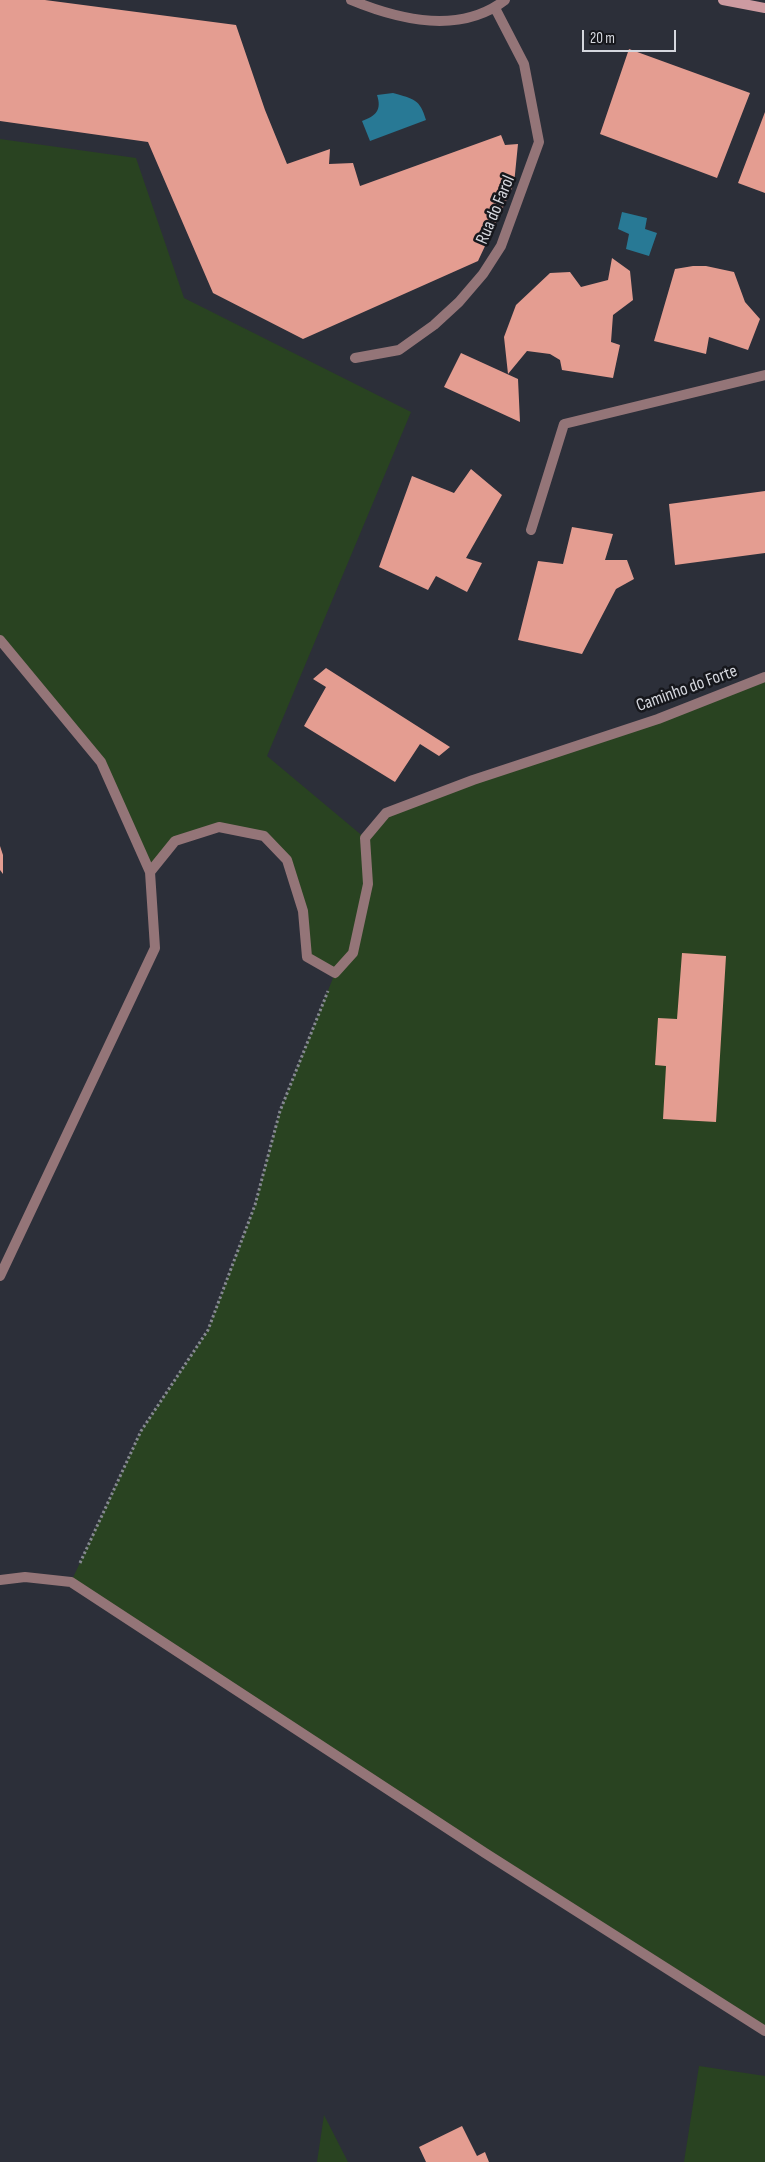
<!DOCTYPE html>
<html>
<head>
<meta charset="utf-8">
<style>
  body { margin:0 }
  #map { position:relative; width:765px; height:2162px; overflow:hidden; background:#2c2f39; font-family:"Sofia Sans Condensed",sans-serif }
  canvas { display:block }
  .scale { position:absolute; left:582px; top:30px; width:94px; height:22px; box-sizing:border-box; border:2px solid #d5d7de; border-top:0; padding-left:6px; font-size:15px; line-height:18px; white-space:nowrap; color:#d5d7de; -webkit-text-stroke:4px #16171c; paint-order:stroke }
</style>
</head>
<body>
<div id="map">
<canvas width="765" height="2162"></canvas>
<div class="scale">20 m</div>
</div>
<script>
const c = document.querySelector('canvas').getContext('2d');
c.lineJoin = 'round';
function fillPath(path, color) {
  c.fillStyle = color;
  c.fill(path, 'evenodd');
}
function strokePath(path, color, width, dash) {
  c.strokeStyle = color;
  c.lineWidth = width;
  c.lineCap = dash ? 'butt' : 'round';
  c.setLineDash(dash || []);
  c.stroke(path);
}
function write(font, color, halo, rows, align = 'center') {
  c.font = font + ' "Sofia Sans Condensed",sans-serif';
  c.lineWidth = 5;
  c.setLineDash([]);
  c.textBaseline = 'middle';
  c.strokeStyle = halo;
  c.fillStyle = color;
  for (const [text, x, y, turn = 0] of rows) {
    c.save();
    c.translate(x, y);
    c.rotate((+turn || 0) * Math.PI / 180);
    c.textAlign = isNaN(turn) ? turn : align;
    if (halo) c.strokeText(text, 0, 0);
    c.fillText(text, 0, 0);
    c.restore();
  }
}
const green = new Path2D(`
  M0 139 136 158 184 298 411 412 267 756 365 838 390 811 765 676V2031L71 1582 141 1431 208 1330 255 1205 280 1111 335 973 307 957 303 911 287 860 264 836 219 827 175 841 150 872 101 762 0 640Z
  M699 2066 765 2076V2162H684Z
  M324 2115 348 2162H317Z`);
const water = new Path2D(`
  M393 93C414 99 420 99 426 120L370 141 362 121C376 116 382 110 377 95Z
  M622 212 647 218 645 229 657 233 649 256 626 249 629 234 618 229Z`);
const building = new Path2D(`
  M0 0H45L236 25 265 110 287 164 330 149 329 164 353 163 360 186 501 135 505 145 518 144 514 184 478 261 303 339 213 293 148 142 0 121Z
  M629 49 750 93 717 178 600 134Z
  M765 112V193L738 183Z
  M612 258 630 271 633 300 613 315 611 342 620 345 613 378 562 370 560 360 550 354 527 351 508 374 504 337 516 305 550 273 570 272 581 287 608 280Z
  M693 266H706L734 272 745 302 760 319 748 350 709 337 706 354 654 341 675 269Z
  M461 353 518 379 520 422 444 387Z
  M471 469 502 495 466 558 482 563 467 592 436 576 428 590 379 567 412 476 454 493Z
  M765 491V553L675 565 669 504Z
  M572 527 613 534 605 560H627L634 579 616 589 582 654 518 640 538 561 563 564Z
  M326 668 450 747 439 756 420 744 395 782 304 726 326 687 313 679Z
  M0 846 3 855V874L0 870Z
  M682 953 726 956 716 1122 663 1119 666 1066 655 1065 658 1018 677 1019Z
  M462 2126 477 2156 485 2152 489 2162H426L419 2147Z`);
const path = new Path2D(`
  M80 1563 141 1431 208 1330 255 1205 280 1111 328 991`);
const minor = new Path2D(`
  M351 0C399 20 460 35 505 0
  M355 358 399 350 434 325 459 302 483 274 501 246 539 142 524 64 495 8
  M531 530 564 424 765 375
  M0 640 101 762 150 872
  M0 1276 155 948 150 872 175 841 219 827 264 836 287 860 303 911 307 957 335 973 353 953 368 884 365 838 386 813 473 780 658 719 765 677
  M0 1580 25 1577 71 1582 485 1853 765 2031`);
const secondary = new Path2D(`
  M723 0 765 8`);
const streetNames = [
  ["Rua do Farol",496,210,-67],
  ["Caminho do Forte",687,689,-20]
];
fillPath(green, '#294321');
fillPath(water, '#287995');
fillPath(building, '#e49d91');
strokePath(path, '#868991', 3, [2.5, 2.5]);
strokePath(minor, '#947578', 10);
strokePath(secondary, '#cd9ba1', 10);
write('18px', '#d5d7de', '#16171c', streetNames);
</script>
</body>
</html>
